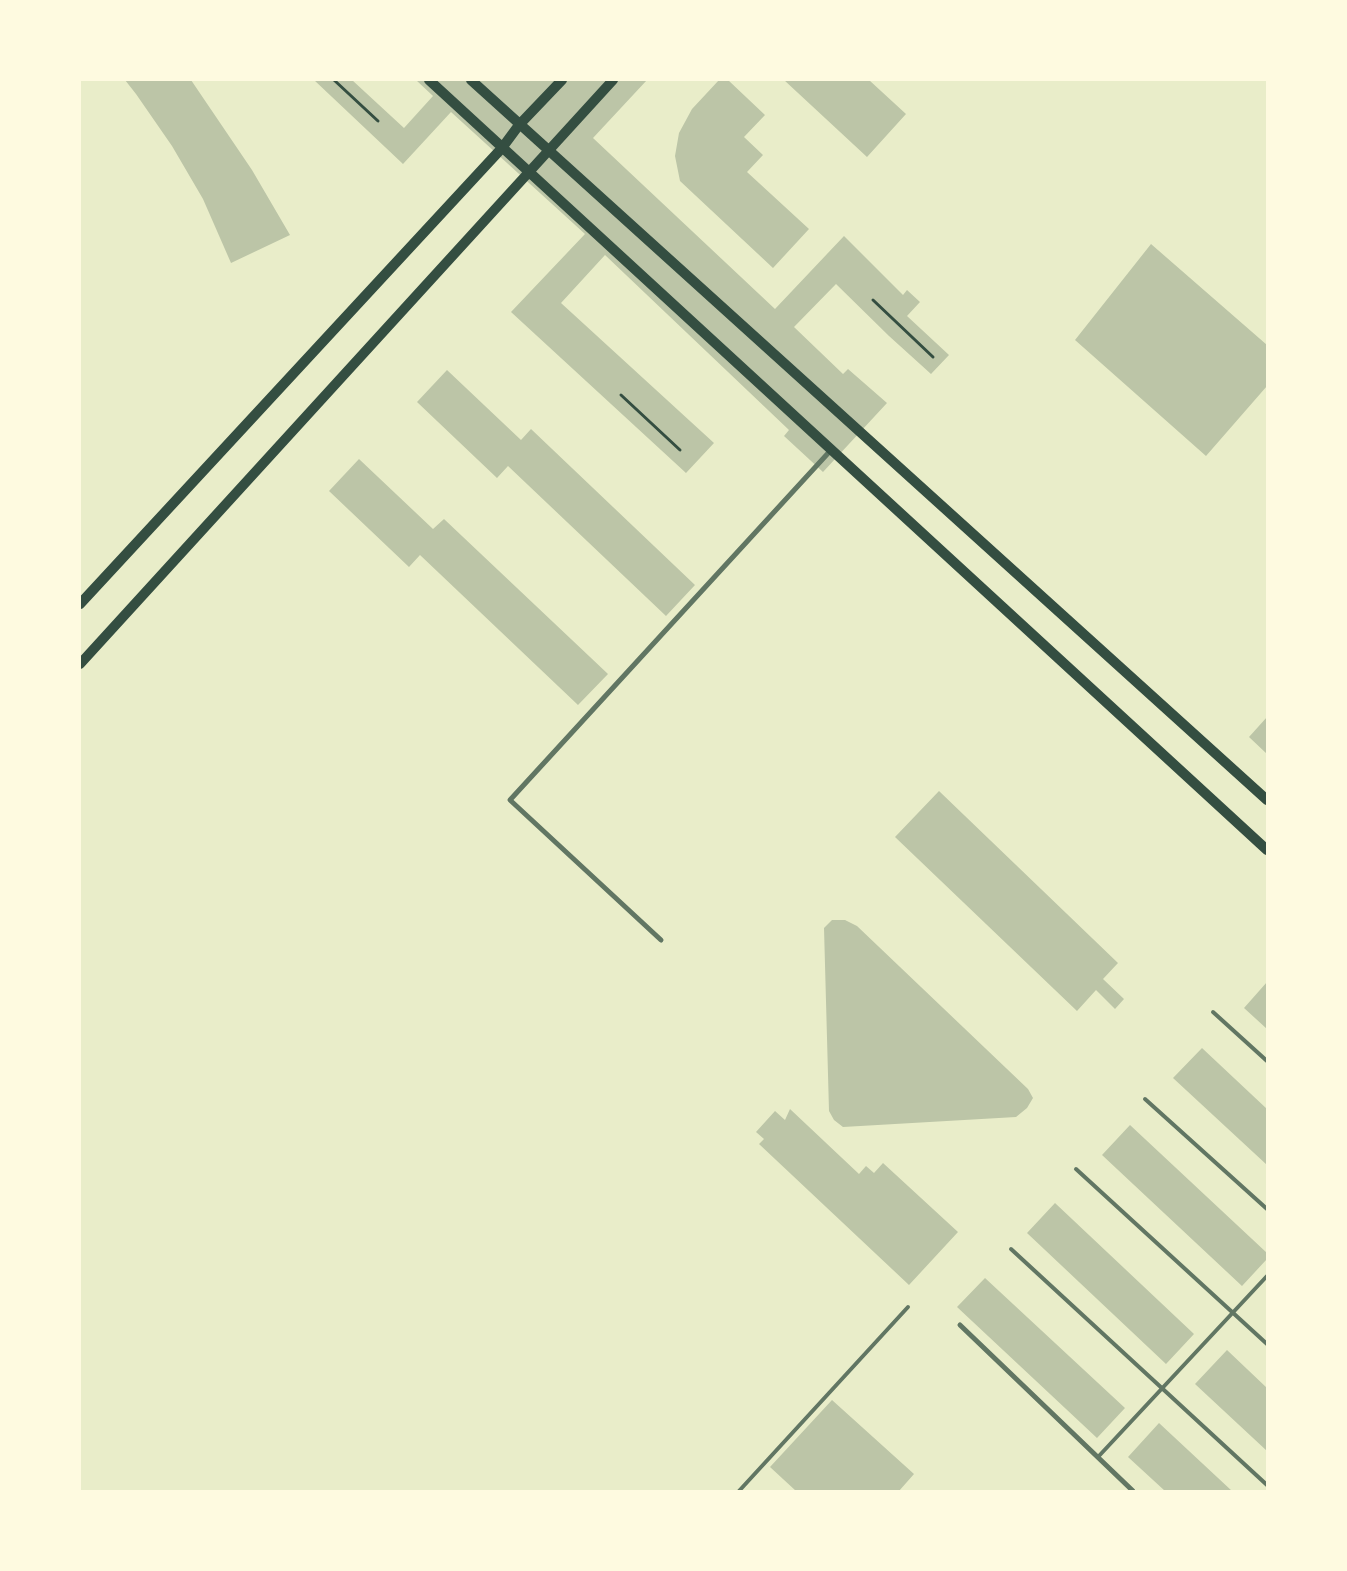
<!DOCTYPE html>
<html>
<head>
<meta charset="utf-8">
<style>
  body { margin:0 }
  #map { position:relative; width:1347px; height:1571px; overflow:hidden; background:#e9edc9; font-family:Overpass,sans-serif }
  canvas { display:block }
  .frame { position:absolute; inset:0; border:81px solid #fefae0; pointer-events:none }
</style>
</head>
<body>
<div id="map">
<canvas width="1347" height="1571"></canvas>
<div class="frame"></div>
</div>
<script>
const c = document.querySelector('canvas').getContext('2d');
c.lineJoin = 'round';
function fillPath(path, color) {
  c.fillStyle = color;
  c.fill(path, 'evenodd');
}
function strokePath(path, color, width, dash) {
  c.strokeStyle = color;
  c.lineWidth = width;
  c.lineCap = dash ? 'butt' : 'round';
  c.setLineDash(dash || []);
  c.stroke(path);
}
const building = new Path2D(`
  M125 80H191L252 170 290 235 231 263 203 199 172 146 136 94Z
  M314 80H352L404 128 433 96 416 80H647L593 138 775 309 844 236 903 295 907 290 920 302 907 316 949 355 931 374 889 336 836 284 794 327 843 374 848 369 887 403 823 472 784 436 789 430 605 255 561 303 714 443 686 473 511 312 585 234 451 112 403 164Z
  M719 80H728L765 115 744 137 763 155 747 172 809 229 773 268 680 181 675 156 679 133 692 109Z
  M784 80H869L906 114 867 157Z
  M1151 244 1267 345V386L1206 456 1075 340Z
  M447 370 521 440 531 429 695 585 666 616 508 466 497 478 417 402Z
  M359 459 433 529 444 519 608 674 578 705 420 555 409 567 329 491Z
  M1267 717V754L1249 737Z
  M939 791 1118 963 1103 979 1124 999 1115 1009 1096 990 1077 1011 895 837Z
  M832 920H845L857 926 1028 1089 1033 1098 1027 1108 1016 1117 843 1127 834 1120 829 1111 824 928Z
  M1267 982V1029L1244 1008Z
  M1202 1048 1267 1109V1165L1173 1078Z
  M790 1109 859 1174 866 1166 874 1173 883 1163 958 1232 909 1285 759 1144 764 1139 756 1132 775 1111 785 1120Z
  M1130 1125 1267 1253V1259L1242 1286 1102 1155Z
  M1055 1203 1194 1334 1166 1364 1027 1233Z
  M985 1278 1125 1408 1097 1438 957 1307Z
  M1227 1350 1267 1388V1451L1195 1384Z
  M832 1400 914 1474 899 1491H796L770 1467Z
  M1159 1423 1232 1491H1165L1128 1457Z`);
const path = new Path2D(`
  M334 80 378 121
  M873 300 933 357
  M621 395 680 450`);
const service = new Path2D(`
  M1213 1012 1267 1061
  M1145 1099 1267 1209
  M1076 1169 1267 1344
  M1011 1249 1267 1485
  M1098 1457 1267 1276
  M739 1491 908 1307`);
const minor = new Path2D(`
  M661 940 510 800 831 450
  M960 1325 1133 1491`);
const secondary = new Path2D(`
  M429 80 1267 850
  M471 80 1267 800
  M80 604 502 148 519 125 562 80
  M80 664 613 80`);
fillPath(building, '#bcc5a7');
strokePath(path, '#344e41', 3);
strokePath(service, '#617663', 4);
strokePath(minor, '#617663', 5);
strokePath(secondary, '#344e41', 10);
</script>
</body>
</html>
